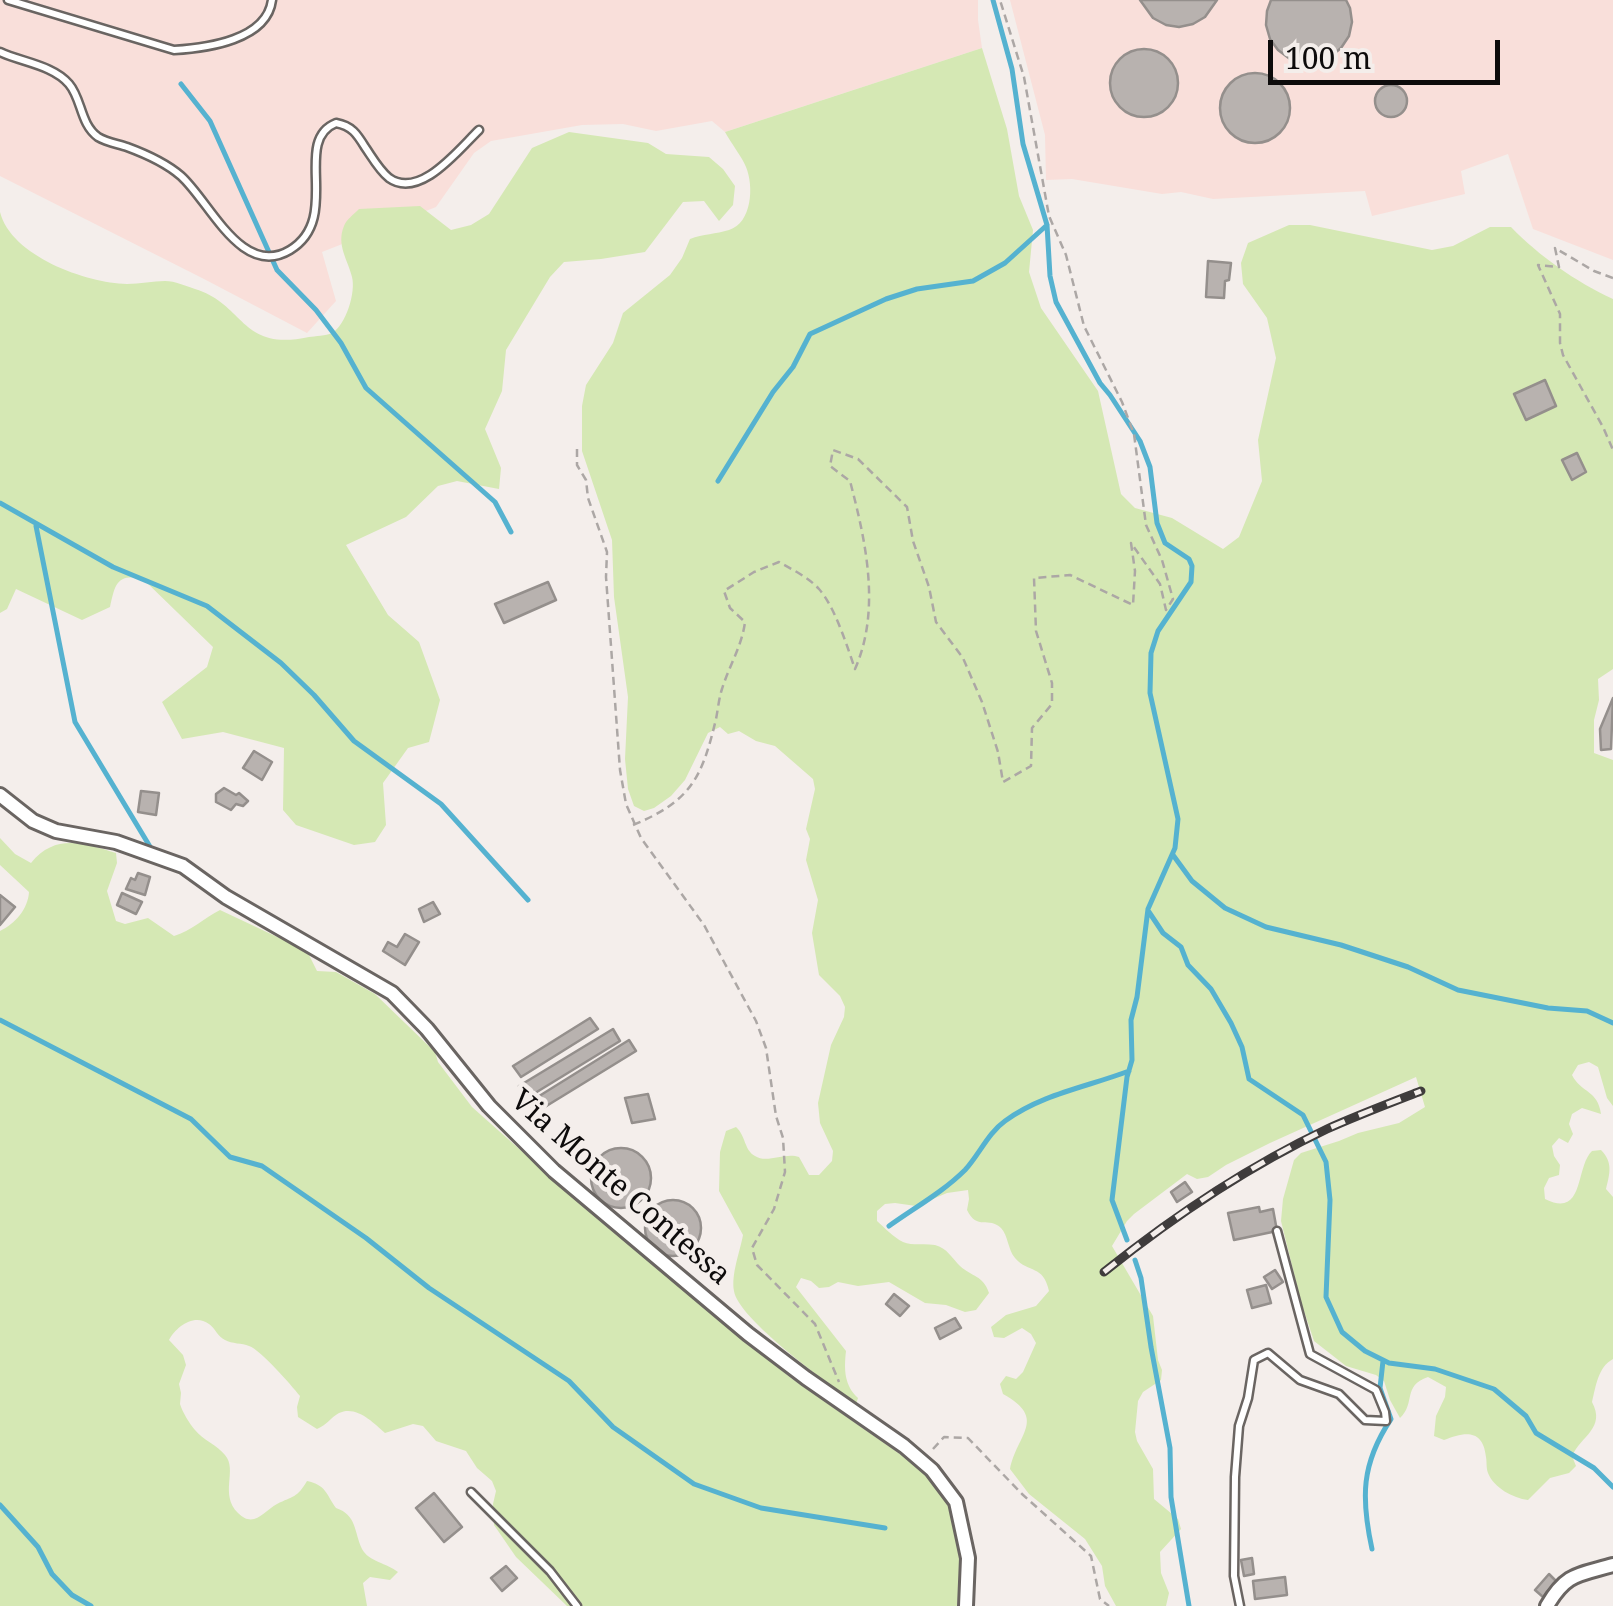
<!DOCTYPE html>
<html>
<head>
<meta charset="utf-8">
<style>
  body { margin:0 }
  #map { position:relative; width:1613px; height:1606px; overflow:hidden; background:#f4eeeb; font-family:"Noto Serif",serif }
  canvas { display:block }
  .scale { position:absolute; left:1268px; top:40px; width:232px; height:45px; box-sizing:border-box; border:5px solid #0d0b0b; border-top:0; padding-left:12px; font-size:30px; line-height:35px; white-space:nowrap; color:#0d0b0b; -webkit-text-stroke:8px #f4eeeb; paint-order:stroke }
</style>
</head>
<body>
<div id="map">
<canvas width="1613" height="1606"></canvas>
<div class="scale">100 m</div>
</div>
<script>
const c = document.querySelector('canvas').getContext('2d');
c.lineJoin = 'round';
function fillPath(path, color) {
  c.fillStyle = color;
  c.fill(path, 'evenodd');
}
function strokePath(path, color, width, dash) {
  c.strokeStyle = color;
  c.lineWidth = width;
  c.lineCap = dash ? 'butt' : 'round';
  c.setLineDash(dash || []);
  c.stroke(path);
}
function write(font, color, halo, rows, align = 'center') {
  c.font = font + ' "Noto Serif",serif';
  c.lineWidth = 9;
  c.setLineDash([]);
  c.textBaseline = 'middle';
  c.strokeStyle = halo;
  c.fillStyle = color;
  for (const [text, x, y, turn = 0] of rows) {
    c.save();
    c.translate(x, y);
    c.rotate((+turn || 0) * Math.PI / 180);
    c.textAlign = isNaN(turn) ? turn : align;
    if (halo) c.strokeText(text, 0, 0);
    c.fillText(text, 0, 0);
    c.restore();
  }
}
const industrial = new Path2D(`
  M0 0H978V20L982 48 725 132 712 121 656 131 623 124 582 125 491 141 474 153 436 207 322 252 336 301 307 333 204 279 0 176Z
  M1010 0H1613V260L1533 229 1508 154 1461 171 1465 194 1372 216 1365 191 1213 199 1181 192 1162 194 1072 179 1046 180 1045 135Z`);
const green = new Path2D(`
  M982 48 1007 129 1019 196 1033 230 1029 272 1041 308 1098 391 1121 494 1135 508 1172 518 1223 549 1239 537 1262 481 1258 440 1276 358 1267 318 1243 284 1241 263 1248 243 1289 225H1310L1432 250 1453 246 1490 227H1511C1539 256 1576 282 1613 299V669L1598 679 1599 700 1594 720V753L1613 760V1106L1607 1098 1598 1067 1589 1062 1578 1065 1572 1075C1581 1093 1598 1090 1601 1114L1582 1108 1572 1114 1569 1124 1573 1134 1568 1143 1559 1138 1552 1146 1554 1156 1560 1165 1559 1175 1549 1178 1544 1188 1545 1199C1585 1219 1575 1167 1592 1151L1601 1150C1613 1162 1610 1173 1606 1189L1613 1197V1359C1598 1367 1596 1386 1592 1402 1606 1428 1581 1436 1572 1456L1576 1466 1569 1473 1550 1478 1528 1500C1513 1498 1494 1488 1488 1473 1486 1468 1487 1462 1486 1457 1483 1428 1464 1432 1444 1440L1434 1436 1436 1416 1445 1397 1446 1387 1428 1377C1402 1386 1416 1403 1400 1418L1390 1400 1384 1381 1376 1375 1346 1366 1314 1341 1301 1302 1281 1221 1283 1199 1294 1160 1301 1153 1339 1141 1358 1133 1399 1123 1425 1107 1416 1077 1270 1143 1226 1165 1208 1177 1197 1179 1187 1174 1134 1214 1127 1221 1112 1246 1153 1316 1158 1360 1162 1370 1161 1380 1143 1392 1138 1401 1135 1432 1137 1441 1153 1469 1154 1499 1178 1519 1181 1529 1160 1552 1161 1573 1169 1593 1166 1606H1116L1105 1586 1102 1566 1085 1539 1029 1494 1010 1469C1017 1434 1048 1419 1003 1394L1000 1384 1006 1376 1016 1379 1023 1372 1036 1343 1031 1334 1022 1328 1004 1338 994 1337 991 1327 1006 1315 1036 1306 1049 1291C1043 1264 1029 1274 1015 1258 1008 1250 1008 1235 1001 1228 989 1216 977 1231 967 1210L969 1199 968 1190 947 1193 916 1206 895 1203 885 1204 877 1211V1221C885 1228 893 1237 903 1242 913 1246 924 1243 935 1245 947 1248 952 1258 960 1266 972 1277 983 1275 989 1293L976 1310 965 1312 946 1305 925 1303 889 1282 858 1286 838 1282 829 1287 819 1288 811 1281 801 1278 796 1287 846 1351C844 1369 844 1385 858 1398L856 1404C830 1385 738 1319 734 1291 731 1274 740 1252 743 1235L719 1191 720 1152 726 1131 736 1127C746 1136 744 1150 755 1156 767 1164 785 1152 799 1157L809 1175H819L832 1161 833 1151 820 1123 818 1103 831 1045 844 1017 845 1007 840 996 819 975 812 933 818 900 806 860 810 839 806 829 815 789 813 779 775 746 756 741 739 731 728 734 720 727 708 733 685 780 671 796 654 808 644 811 634 806 628 789 625 759 628 697 614 597 612 540 582 451V406L586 385 613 343 623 313 670 275 682 258 690 239C703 234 716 234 729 230 752 223 754 186 746 167 742 157 731 143 725 132Z
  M569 132 648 143 666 154 709 157 723 169 735 186 733 205 719 221 704 201 683 202 645 252 601 259 564 262 550 277 506 350 502 391 485 429 501 468 499 489 457 481 438 486 406 517 346 545 388 615 419 642 440 700 429 742 408 748 383 783 386 825 375 842 354 845 296 825 283 810 284 748 223 732 182 739 162 702 207 667 213 647 142 578C116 574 115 585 110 607L82 620 16 589 7 609 0 613V212C11 256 86 283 127 284 140 284 153 281 165 281 175 281 186 286 195 289 245 304 240 352 309 337 315 336 326 336 332 333 346 325 356 292 352 277 348 260 336 245 344 226 346 220 354 214 359 209L420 206 451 230 471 225 489 214 532 148Z
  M0 838 15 854 31 863C55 833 84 843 116 853L117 863 107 891 116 921 125 924 148 918 174 936C191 931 204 918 220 910L307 951 317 971 336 972 375 994 435 1052 438 1062 472 1107 607 1227 791 1378 917 1466 937 1488 950 1509 958 1538 962 1570 957 1606H567L516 1557 494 1525 493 1504 496 1491 492 1481 477 1468 466 1451 436 1441 423 1426 413 1424 385 1433C373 1422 356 1405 339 1413 330 1418 327 1425 317 1429L298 1417 297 1407 300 1396C291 1385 261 1350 249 1346 242 1343 232 1344 225 1340 218 1337 215 1328 209 1324 194 1313 176 1327 169 1340L183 1355 186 1365 179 1384 181 1393 180 1404C183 1413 189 1423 195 1430 203 1440 217 1445 225 1455 238 1470 219 1494 238 1513 254 1529 264 1511 277 1504 293 1496 297 1498 307 1481 326 1485 326 1494 336 1508 357 1515 354 1532 362 1549 369 1562 387 1563 398 1572L390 1580 370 1577 363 1583 367 1606H0V931C15 924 28 909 29 892L0 865Z`);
const stream = new Path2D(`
  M993 0 1012 69 1023 144 1047 225 1050 276 1056 302 1100 383 1110 395 1140 441 1150 467 1157 523 1165 543 1189 559 1192 566 1191 582 1158 631 1151 653 1150 693 1178 819 1175 848 1148 909 1137 997 1131 1020 1132 1060 1127 1077 1112 1200 1127 1240
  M181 84 210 121 277 270 316 310 341 343 366 388 495 502 511 532
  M718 481 773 392 793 367 810 334 886 299 917 289 973 281 1005 263 1047 225
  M0 503 113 567 207 606 281 663 314 695 354 741 441 804 528 900
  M36 526 75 722 152 850
  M1173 855 1192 881 1225 908 1266 927 1341 945 1408 967 1458 990 1548 1008 1587 1011 1613 1023
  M1149 912 1163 933 1181 947 1188 965 1211 989 1231 1023 1242 1047 1249 1079 1303 1115 1326 1162 1330 1200 1326 1297 1342 1332 1365 1351 1389 1363 1435 1369 1494 1389 1526 1416 1536 1433 1594 1468 1613 1487
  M0 1020 191 1119 230 1157 262 1166 366 1238 429 1288 569 1381 613 1427 694 1484 761 1508 885 1528
  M889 1226C914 1208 943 1192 965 1170 979 1155 988 1133 1005 1121 1042 1094 1087 1087 1129 1071
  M1135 1260 1141 1278 1151 1347 1170 1448 1171 1497 1189 1606
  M0 1505 38 1547 52 1574 72 1595 91 1606
  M1372 1549C1361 1498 1361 1464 1391 1419L1380 1388 1383 1361`);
const building = new Path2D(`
  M1140 0H1217L1205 17 1193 24 1179 27 1166 25 1153 18Z
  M1271 0H1346L1350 8 1352 22 1349 36 1341 48 1330 57 1317 62 1303 63 1290 59 1278 50 1270 39 1266 25 1267 11Z
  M1110 83a34 34 0 1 1 68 0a34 34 0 1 1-68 0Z
  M1220 108a35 35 0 1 1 70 0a35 35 0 1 1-70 0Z
  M1375 101a16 16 0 1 1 32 0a16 16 0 1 1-32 0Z
  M1208 261 1231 263 1229 280 1225 281 1224 298 1206 297Z
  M1545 380 1556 406 1526 420 1514 394Z
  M1577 453 1586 472 1572 480 1562 460Z
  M548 582 556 600 504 623 495 604Z
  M1613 698 1611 749 1601 750 1600 729Z
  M254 751 272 762 262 780 243 768Z
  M224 788 236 795 239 793 248 801 243 806 236 804 231 810 216 802V794Z
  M141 791 159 793 156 815 138 812Z
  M138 873 150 877 145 895 126 889 131 878 135 880Z
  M122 893 142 902 136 914 117 905Z
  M0 895 15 907 0 925Z
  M433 902 440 914 424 922 419 909Z
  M405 934 419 942 405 965 383 951 388 942 397 947Z
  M590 1018 598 1029 521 1077 513 1066Z
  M613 1029 620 1041 527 1098 519 1086Z
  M629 1040 636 1051 535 1113 528 1103Z
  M648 1094 655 1119 632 1123 625 1098Z
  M591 1178a30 30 0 1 1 60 0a30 30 0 1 1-60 0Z
  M1185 1182 1192 1192 1177 1202 1171 1192Z
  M645 1228a28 28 0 1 1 56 0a28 28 0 1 1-56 0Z
  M1259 1207 1260 1212 1273 1209 1277 1231 1234 1240 1228 1213Z
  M1275 1270 1283 1282 1272 1289 1264 1277Z
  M1266 1285 1271 1303 1252 1308 1247 1290Z
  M894 1294 909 1306 900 1316 886 1304Z
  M955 1318 961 1328 940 1339 935 1328Z
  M434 1493 462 1527 444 1542 416 1508Z
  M1252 1558 1254 1574 1244 1576 1241 1560Z
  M506 1566 517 1578 502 1591 491 1578Z
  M1549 1574 1556 1581 1543 1597 1535 1590Z
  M1285 1577 1287 1595 1255 1599 1253 1581Z`);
const path = new Path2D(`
  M1613 278 1594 271 1555 248 1559 267 1538 265 1560 314V343L1563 355 1603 427 1613 450
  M577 449V465L586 480 588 498 607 552 606 577 620 770 626 804 641 838 704 925 756 1021 766 1048 776 1116 783 1138 785 1172 774 1209 752 1248 757 1265 815 1324 839 1382
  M633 825C691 801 702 778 716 719 718 709 719 698 722 689 729 666 742 646 745 622L730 608 724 591 754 572 779 562C793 570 808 577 819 589 835 607 847 646 855 669 881 610 866 542 850 481L830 466 833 450 858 459 907 507 913 541 929 587 936 622 963 658 982 702 998 752 1003 782 1031 766 1032 728 1052 704V683L1036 631 1034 578 1070 575 1133 605 1135 571 1131 543 1160 584 1166 610 1173 599 1162 560 1146 525 1134 434 1122 402 1084 326 1066 255 1049 216 1024 77 1000 0
  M933 1449 944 1437 968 1438 1022 1494 1091 1556 1100 1599 1109 1606`);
const lane = new Path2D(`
  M8 0 174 50C207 48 267 40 272 0
  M0 52C21 62 53 65 69 84 82 99 80 124 98 137 106 142 118 144 127 147 146 154 166 163 181 176 210 202 242 279 290 250 343 218 291 141 336 123 352 126 357 134 365 147 372 157 379 170 389 178 420 200 459 149 479 130
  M471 1492 550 1571 577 1606
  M1240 1606 1234 1576 1235 1477 1239 1426 1248 1398 1254 1360 1268 1353 1300 1380 1339 1394 1365 1420 1386 1421 1385 1412 1376 1390 1310 1354 1277 1231`);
const street = new Path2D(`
  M0 795 33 821 56 831 116 842 183 866 226 897 392 993 427 1029 489 1106 554 1171 748 1334 806 1378 904 1446 932 1470 956 1502 968 1558 966 1606
  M1547 1606C1566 1573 1578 1575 1613 1565`);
const rail = new Path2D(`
  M1104 1272C1174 1216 1247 1167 1327 1129 1358 1115 1390 1103 1421 1091`);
const streetNames = [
  ["Via Monte Contessa",620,1188,41]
];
fillPath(industrial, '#f9dfda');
fillPath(green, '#d5e8b4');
strokePath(stream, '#55b2d0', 5);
fillPath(building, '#b8b2af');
strokePath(building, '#948f8c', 2.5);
strokePath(lane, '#6a6562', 11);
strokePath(street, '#6a6562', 18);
strokePath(path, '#aca7a5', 2.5, [8, 5]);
strokePath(lane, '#fff', 6);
strokePath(street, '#fff', 12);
strokePath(rail, '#3f3c3c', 9);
strokePath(rail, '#f4eeeb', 5, [15]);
write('30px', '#0d0b0b', '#f4eeeb', streetNames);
</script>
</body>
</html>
